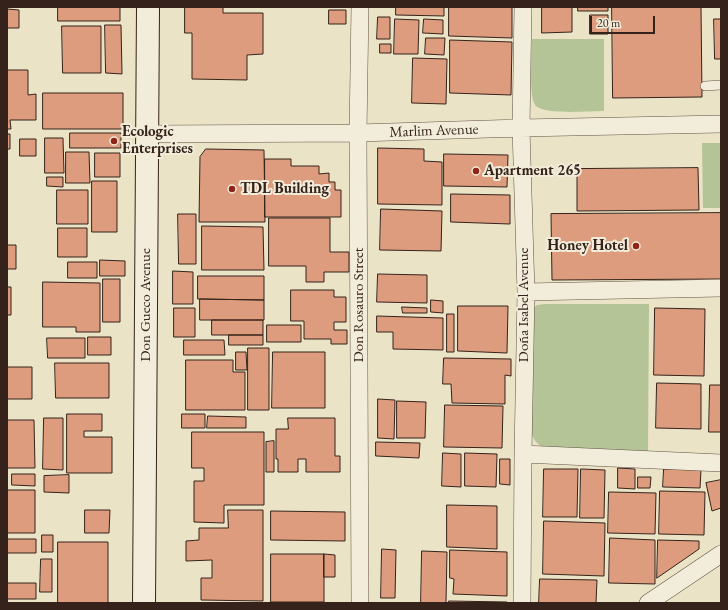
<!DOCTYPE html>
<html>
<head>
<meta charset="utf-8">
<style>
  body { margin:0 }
  #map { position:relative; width:728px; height:610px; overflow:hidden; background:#ebe3c6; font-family:"EB Garamond",serif }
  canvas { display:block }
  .frame { position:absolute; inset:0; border:8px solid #35221b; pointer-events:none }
  .scale { position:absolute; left:590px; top:16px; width:65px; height:18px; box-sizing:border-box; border:2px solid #35221b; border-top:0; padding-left:5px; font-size:12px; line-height:14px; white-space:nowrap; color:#35221b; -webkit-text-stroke:3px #f2edda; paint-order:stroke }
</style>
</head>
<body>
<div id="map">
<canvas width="728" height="610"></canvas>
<div class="frame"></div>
<div class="scale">20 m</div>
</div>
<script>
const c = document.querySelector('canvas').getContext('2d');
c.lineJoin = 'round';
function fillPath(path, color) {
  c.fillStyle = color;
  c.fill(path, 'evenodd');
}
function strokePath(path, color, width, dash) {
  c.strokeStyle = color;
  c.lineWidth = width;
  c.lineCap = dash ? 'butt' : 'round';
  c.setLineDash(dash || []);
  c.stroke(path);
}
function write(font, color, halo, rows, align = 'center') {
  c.font = font + ' "EB Garamond",serif';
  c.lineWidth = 4;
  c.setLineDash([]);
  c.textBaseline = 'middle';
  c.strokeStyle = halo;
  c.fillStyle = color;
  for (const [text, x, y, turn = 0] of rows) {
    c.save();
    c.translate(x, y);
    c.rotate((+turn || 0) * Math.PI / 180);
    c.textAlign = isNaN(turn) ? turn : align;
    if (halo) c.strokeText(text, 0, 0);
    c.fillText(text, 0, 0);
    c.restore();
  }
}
const green = new Path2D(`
  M532 39H604V111C590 111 545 115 536 106 528 98 532 53 532 39Z
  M702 143H721V208H703Z
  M545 304H649L648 453 550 450C537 445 534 442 530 429L531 310 537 305Z`);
const building = new Path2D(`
  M58 7H120V21H58Z
  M185 7H223V13H263V54L247 55V80L192 79V33H185Z
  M396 7H444V16L396 15Z
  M449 7H512V38L449 36Z
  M542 7H572V32L542 33Z
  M578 7H608V11H578Z
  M612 7H701L702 97 613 98Z
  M7 9 19 10V28H7Z
  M329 10H346V24H329Z
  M590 15H608V34H590Z
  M378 17H390V39H377Z
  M395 19 419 20 418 54H394Z
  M424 19 443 20V34L423 33Z
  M714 19H721V59H715Z
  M105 25H121L122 74 106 73Z
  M62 26H101V73H63Z
  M426 38H445L444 55 425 54Z
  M450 40 512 42 511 95 450 93Z
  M380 44H391V53H380Z
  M413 58 447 59 446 104 412 103Z
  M7 70H28V95L36 94V120H10L11 129H7Z
  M43 93H123V129H43Z
  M70 133H121V148H70Z
  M7 134H10V149H7Z
  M45 138H63L64 173H45Z
  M20 139H36V156H20Z
  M378 148 424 149V161L442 162V205L378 204Z
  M206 149 264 150 265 222H199L200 157Z
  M66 152H89L90 183H66Z
  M95 153H120V177H95Z
  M444 154 508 155 507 187 444 186Z
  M265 159H291V166H319V174L329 173V182H335V190H341V217H265Z
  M698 168 699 210 577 211V169Z
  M47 177H63V187L47 186Z
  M92 181H117V232H92Z
  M57 190H88V224H57Z
  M451 194 510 195V224L451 222Z
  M381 209 442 211 441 251 380 250Z
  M721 213V279L552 280 551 214Z
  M178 214H196V264H179Z
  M269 218H330V252H349V272H324V282H306V266H269Z
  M202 226 263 227 264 270H202Z
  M58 228H87V257H58Z
  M7 245H16V269H7Z
  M100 260 125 261V276H100Z
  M68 262H97V278H68Z
  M173 271 193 272V304H173Z
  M378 274 427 275V303L377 302Z
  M198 276H264V300L198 299Z
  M103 279H120V322H103Z
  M43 282 100 283V332H76V327H43Z
  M7 287H11V315H7Z
  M291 290H334V297H346V322H334V330H347V344H331V339H304V321H291Z
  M200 299 264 300V320H200Z
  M431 300 443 301V313L431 312Z
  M458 306H508L507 353 458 351Z
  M402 307 427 308V313H403Z
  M174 308H195V337H174Z
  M655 308 705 309 704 376 654 375Z
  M447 314H454V352H447Z
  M377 316 443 318V350L393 349V332H377Z
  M212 320H263V335H212Z
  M267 325H301V342H267Z
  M229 335H263V345H229Z
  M88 337H111V355H88Z
  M47 338H85V358H48Z
  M184 340H224L225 355H184Z
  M248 348H269V410H248Z
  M236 352H246L247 370H236Z
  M273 352H325V408H272Z
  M444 358 511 359V376L505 375V404L452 403 451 384H443Z
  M186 360H233V372H245V410H186Z
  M55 363H109V398H56Z
  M7 367H32V399H7Z
  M657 383 701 384V429L656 428Z
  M710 385H721V432H709Z
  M378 399 395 400 394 439 378 438Z
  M397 401 426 402 425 438H397Z
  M445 405 503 406 502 448 444 447Z
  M67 414H102V431H84V437H112V473H67Z
  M182 414H205V428H182Z
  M208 416 246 417V428H207Z
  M44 418H63V470L43 469Z
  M288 418H335V456H340V472H306V459H298V472H278V459H276V429H288Z
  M7 420H34L35 468H7Z
  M192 432H264V505H224V523L194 522V481H204V468H192Z
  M274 441V472H266V442Z
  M376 442 420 443 419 458 376 456Z
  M443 453 461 454V487L442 486Z
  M465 453 497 454 496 487 465 486Z
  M500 459H510V485L500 484Z
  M618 468 635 469V489L618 488Z
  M544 469H578L577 517H543Z
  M581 469 605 470 604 518H580Z
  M664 469 701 470 700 488 663 487Z
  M12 474H35V486L12 485Z
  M69 475V493L44 492V476Z
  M638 477H651L650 488H638Z
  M721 480V508L712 511 706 483Z
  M7 490H35V533H7Z
  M660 491 705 492 704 535 659 534Z
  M609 492 656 493 655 534 608 533Z
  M447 505 497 506V549L447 547Z
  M85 510H110L109 533H85Z
  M228 510H263V601L201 600V578H212V560L186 561V541L199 540V528H228Z
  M271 511 345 512V541L271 540Z
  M544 521 605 523 604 576 543 574Z
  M42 535H53V552H42Z
  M610 538 655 540V584L609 583Z
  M7 539H36V553H7Z
  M658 540 699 541V549L657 578Z
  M58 542H108V603H58Z
  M382 549 396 550 395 598H381Z
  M450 550 507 552V596L453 594 454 579 450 578Z
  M422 551 447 552 446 603H421Z
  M271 554H324V602H271Z
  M324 554 335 555V577H324Z
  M41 559H52V592H40Z
  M540 579 597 580 596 603H539Z
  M7 583H36V599H7Z
  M449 601 507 602V603H449Z`);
const service = new Path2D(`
  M705 86 721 85`);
const minor = new Path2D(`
  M360 7 358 133 360 603
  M148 134 358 133 521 128 721 124
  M526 292 721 288
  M523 454 721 463
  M522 603 523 454 526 292 521 128 523 7
  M648 603 721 554`);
const secondary = new Path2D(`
  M144 603 148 7`);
const markers = [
  [114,141,4,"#8f2418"],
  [476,171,4,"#8f2418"],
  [232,189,4,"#8f2418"],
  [636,246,4,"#8f2418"]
];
const streetNames = [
  ["Marlim Avenue",434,131,-2],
  ["Don Gueco Avenue",146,305,-90],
  ["Don Rosauro Street",359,305,-90],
  ["Doña Isabel Avenue",524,305,-90]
];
const poiNames = [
  ["Ecologic",122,132],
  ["Enterprises",122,149],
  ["Apartment 265",484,171],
  ["TDL Building",240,189],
  ["Honey Hotel",628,246,"right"]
];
fillPath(green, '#b4c497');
fillPath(building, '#dc9c7d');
strokePath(building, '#35221b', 1);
strokePath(service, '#625246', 10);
strokePath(minor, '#625246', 18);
strokePath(secondary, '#35221b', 24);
strokePath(service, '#f2edda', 9);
strokePath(minor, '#f2edda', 17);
strokePath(secondary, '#f2edda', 22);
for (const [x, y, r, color] of markers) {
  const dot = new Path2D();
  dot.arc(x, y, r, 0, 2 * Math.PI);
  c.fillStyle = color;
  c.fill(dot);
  strokePath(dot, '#f2edda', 1.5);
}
write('15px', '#35221b', '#f2edda', streetNames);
write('bold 15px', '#35221b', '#f2edda', poiNames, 'left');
</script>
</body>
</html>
